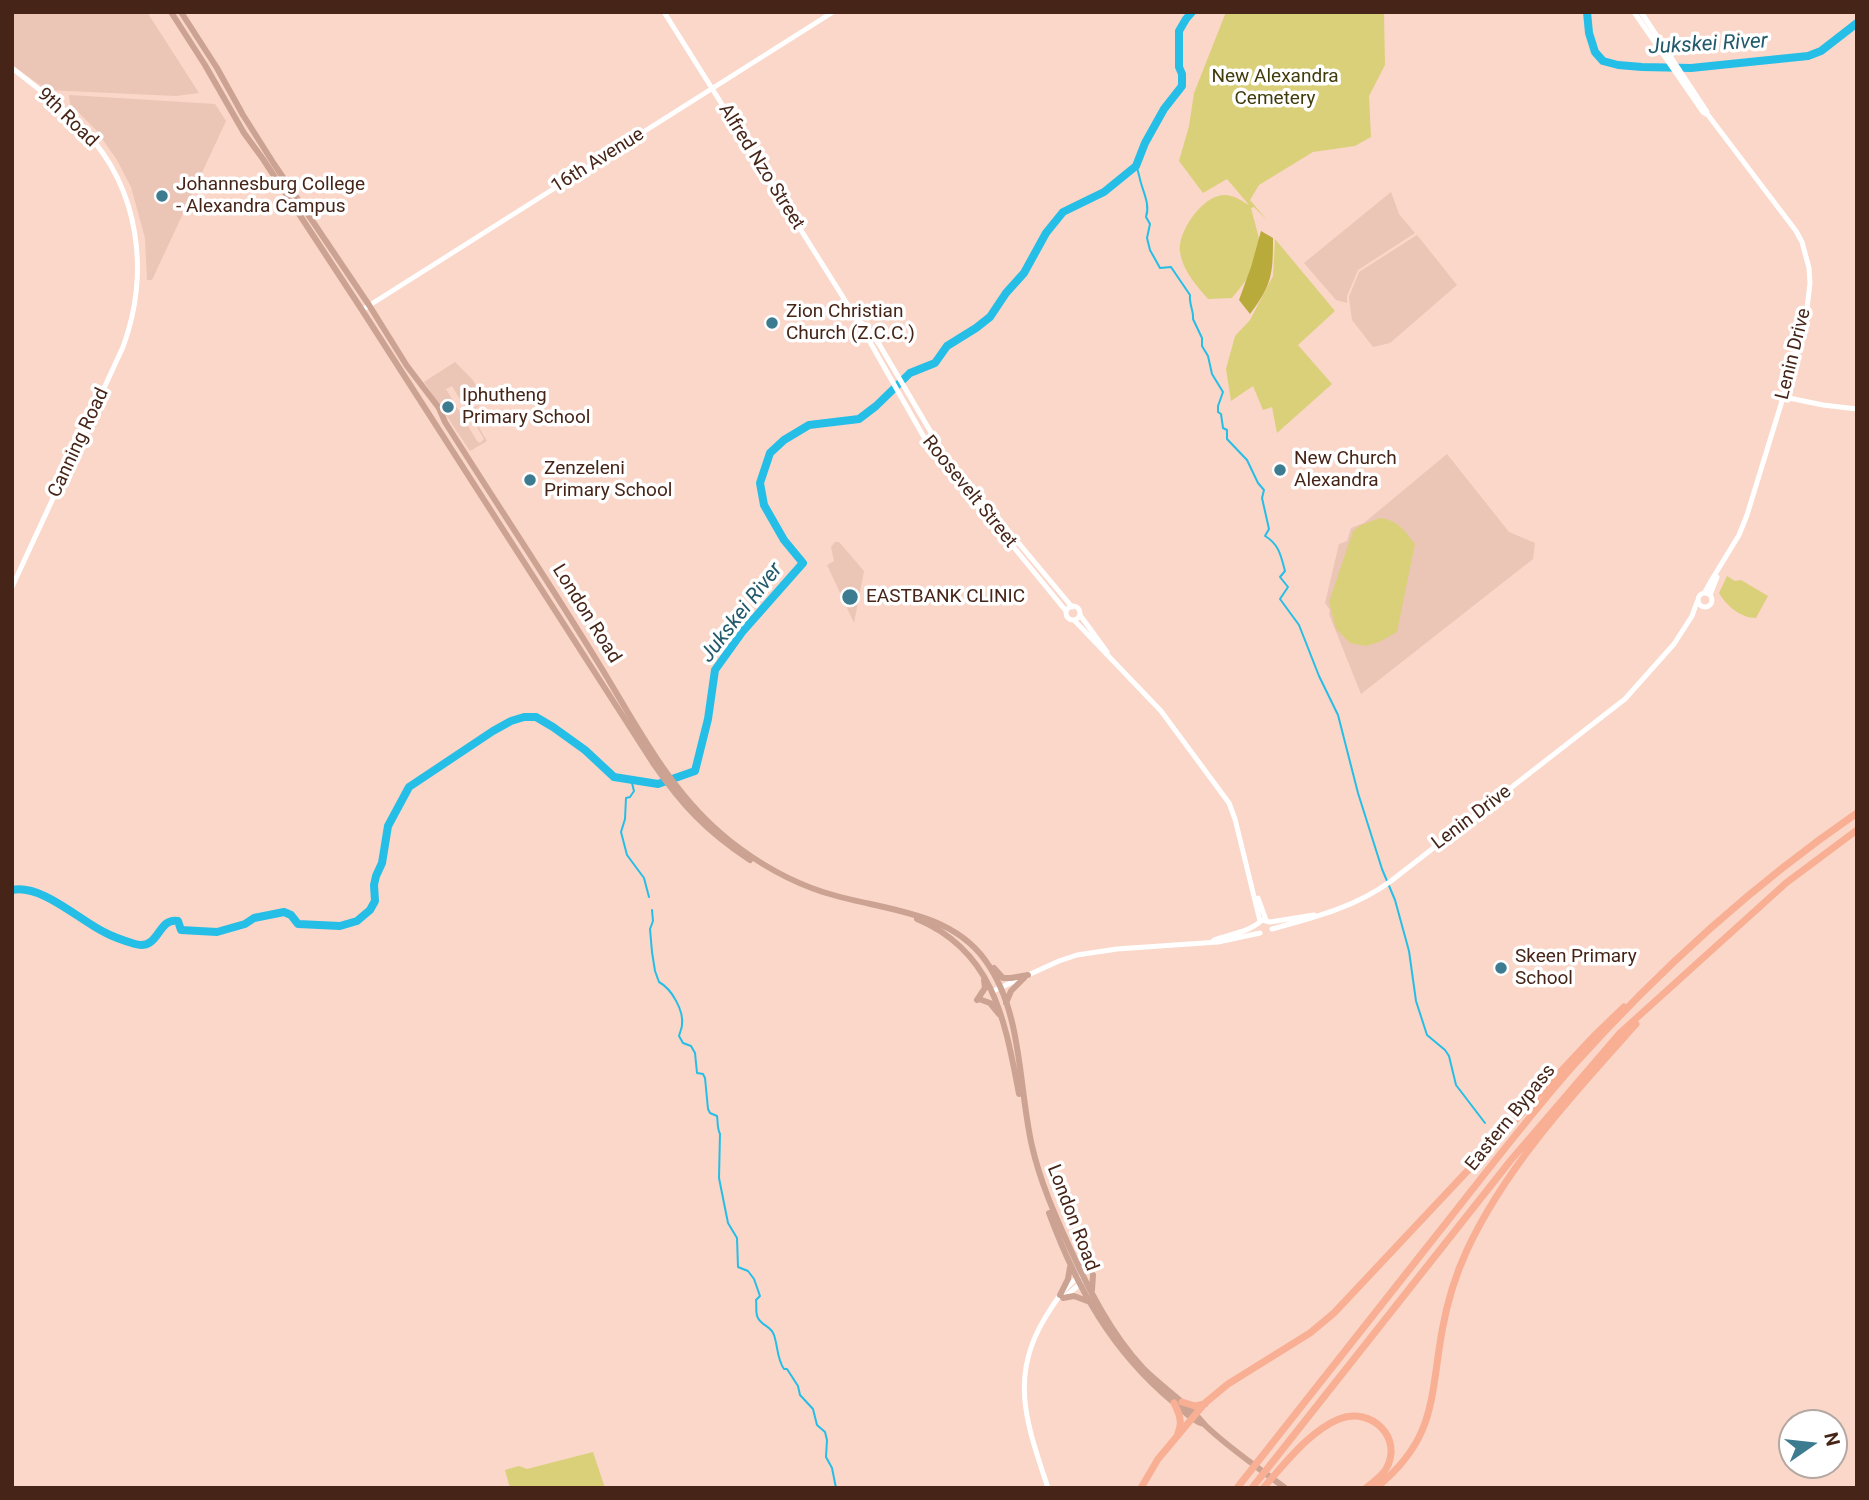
<!DOCTYPE html>
<html>
<head>
<meta charset="utf-8">
<style>
  body { margin:0 }
  #map { position:relative; width:1869px; height:1500px; overflow:hidden; background:#fad7c9; font-family:Roboto,sans-serif }
  canvas { display:block }
  .frame { position:absolute; inset:0; border:14px solid #462518; pointer-events:none }
  .north { position:absolute; left:1778px; top:1409px; width:70px; height:70px; box-sizing:border-box; background:#fff; border:2px solid #b5a8a3; border-radius:50%; rotate:76deg; font-size:19px; font-weight:700; line-height:28px; text-align:center; color:#462518 }
  .north::after { content:''; display:block; margin:auto; width:24px; height:32px; background:#3c7b90; clip-path:polygon(50% 0,100% 100%,50% 72%,0 100%) }
</style>
</head>
<body>
<div id="map">
<canvas width="1869" height="1500"></canvas>
<div class="frame"></div>
<div class="north">N</div>
</div>
<script>
const c = document.querySelector('canvas').getContext('2d');
c.lineJoin = 'round';
function fillPath(path, color) {
  c.fillStyle = color;
  c.fill(path, 'evenodd');
}
function strokePath(path, color, width, dash) {
  c.strokeStyle = color;
  c.lineWidth = width;
  c.lineCap = dash ? 'butt' : 'round';
  c.setLineDash(dash || []);
  c.stroke(path);
}
function write(font, color, halo, rows, align = 'center') {
  c.font = font + ' Roboto,sans-serif';
  c.lineWidth = 7;
  c.setLineDash([]);
  c.textBaseline = 'middle';
  c.strokeStyle = halo;
  c.fillStyle = color;
  for (const [text, x, y, turn = 0] of rows) {
    c.save();
    c.translate(x, y);
    c.rotate((+turn || 0) * Math.PI / 180);
    c.textAlign = isNaN(turn) ? turn : align;
    if (halo) c.strokeText(text, 0, 0);
    c.fillText(text, 0, 0);
    c.restore();
  }
}
const built = new Path2D(`
  M12 12H147L199 93 176 96 47 90 12 65Z
  M69 95 215 104 226 121 152 280H147L145 238 131 187 117 160 96 130 70 104Z
  M1391 192 1399 214 1415 233 1358 270 1347 296V303L1336 300 1304 263Z
  M1417 235 1457 285 1390 343 1373 347 1352 320 1349 297 1359 272Z
  M455 362 472 379 486 401 470 412 487 441 470 451 424 382ZM466 384 479 405 473 408 467 400 463 403 484 439 480 443 477 441 446 389 452 386 461 401 466 398 460 387Z
  M1447 454 1509 532 1535 543 1533 559 1361 694 1329 614 1330 610 1325 603 1339 544 1347 541 1351 528 1364 523Z
  M835 542H839L864 571 854 623 827 565 834 561 831 547Z`);
const green = new Path2D(`
  M1226 12H1384L1385 65 1369 96 1371 137 1355 146 1313 152 1259 185 1250 200 1267 220 1254 207 1251 208 1261 246 1248 278 1232 298 1208 299C1196 285 1183 271 1180 252 1177 232 1203 195 1224 195 1235 195 1241 201 1249 205L1227 179 1203 193 1179 161 1189 126 1194 93Z
  M1275 239 1335 311 1298 345 1332 384 1277 433 1272 407 1263 410 1253 386 1231 401 1226 369 1235 336 1250 320 1273 276Z
  M1380 518C1399 521 1403 529 1415 544L1397 632 1379 642 1366 646 1350 643 1336 629 1329 602 1353 531 1361 525Z
  M1727 576 1735 581 1741 580 1768 596 1756 618C1740 618 1726 605 1719 593Z
  M593 1452 605 1488H510L505 1470 519 1466 527 1469Z`);
const forest = new Path2D(`
  M1261 231 1273 238C1273 274 1272 285 1250 314L1239 300 1251 267Z`);
const stream = new Path2D(`
  M1136 166C1139 172 1139 177 1141 183 1144 194 1150 205 1146 217L1150 224 1147 238 1150 250 1160 268 1171 267 1190 295C1189 305 1194 311 1193 319L1202 338V346L1208 356 1212 374 1223 392 1218 406V412L1221 414 1223 428 1227 430V439L1247 460 1258 483 1264 490 1262 498 1269 529 1265 536C1279 544 1281 556 1285 571L1280 577 1288 587 1280 599 1299 625 1319 676 1338 715 1358 793 1382 869 1395 900 1409 951 1416 1001 1427 1035 1445 1050 1449 1056 1456 1085 1485 1123
  M631 779 634 791 630 797 626 798 625 819 621 832 627 855 644 878 649 897
  M652 910 653 921 650 929 652 952 655 971 659 982C672 989 684 1011 682 1025 682 1028 680 1032 679 1036L683 1043 691 1046 695 1053 697 1073 703 1074 705 1078 708 1109 710 1113 717 1116C718 1122 717 1128 720 1134L719 1178 728 1223 737 1238 738 1267 748 1271 754 1279 760 1296 756 1300C757 1306 755 1313 758 1318 762 1326 771 1326 774 1335 778 1347 777 1359 784 1369H787L798 1386 800 1395 813 1409 817 1425 825 1432 827 1440 826 1457 832 1468 836 1488`);
const river = new Path2D(`
  M1587 12 1589 33 1595 52 1603 61 1618 65 1642 67 1691 68 1808 56 1821 51 1857 23
  M12 890C42 884 79 920 104 932 113 937 125 941 135 944 160 951 157 917 178 921L181 930 217 932 245 924 254 918 284 912 291 915 298 924 340 926 357 921 370 910 375 901 374 885 376 876 382 863 388 826 409 787 493 731 511 721 524 717H536L553 727 585 750 614 777 658 784 695 771 708 719 715 670 743 631 803 563 784 540 764 505 760 483 770 453 784 440 809 425 859 419 876 406 910 373 935 363 947 346 976 328 990 317 1006 293 1024 273 1046 233 1063 212 1104 192 1136 166 1145 143 1164 109 1182 86V74L1179 67V31L1186 19 1192 12`);
const tertiary = new Path2D(`
  M664 12 858 321 925 439 1066 611
  M1634 12 1703 112 1708 115 1796 231 1802 242 1809 268 1810 283 1805 326 1747 515 1739 535 1711 581 1705 592
  M1641 12 1707 112
  M362 310 833 12
  M859 321 866 326 879 344 942 451 1072 607
  M1784 397 1823 405 1857 409
  M1698 600a7 7 0 1 1 14 0a7 7 0 1 1-14 0Z
  M1710 595 1717 577
  M1066 613a7 7 0 1 1 14 0a7 7 0 1 1-14 0Z
  M1080 615 1107 652
  M1074 620 1161 711 1229 803 1235 819 1260 921
  M1258 898 1266 920
  M1272 929C1313 918 1356 907 1391 881L1625 699 1674 644 1692 616 1697 602
  M1214 940C1230 934 1250 932 1262 920L1270 922 1314 915
  M993 991 1059 961 1077 955 1117 949 1218 942 1260 933
  M1065 1297 1081 1283
  M1048 1488C1028 1427 1008 1378 1045 1318 1054 1303 1064 1287 1079 1277`);
const secondary = new Path2D(`
  M12 68C37 88 64 107 85 131 140 190 150 273 123 347L12 587`);
const primary = new Path2D(`
  M171 12 205 65 244 133 263 159 362 310 653 763C682 805 707 832 750 860
  M181 12 217 68 243 115 274 164 369 305 407 366 439 408 445 422C496 503 549 582 599 664 637 726 671 795 730 841 758 863 789 881 823 892 878 910 948 909 985 960 1023 1012 1018 1085 1032 1146 1040 1181 1054 1213 1069 1246 1088 1288 1111 1334 1143 1368 1158 1383 1176 1396 1191 1410 1197 1415 1201 1421 1206 1426 1230 1449 1259 1468 1285 1488
  M917 919C994 951 1005 1021 1019 1094
  M994 968 1003 978H1011L1028 975
  M979 999 990 1003 999 1014
  M977 1000 985 988 984 980
  M1006 1003 1011 991 1024 978
  M1049 1213C1077 1288 1111 1350 1173 1402 1183 1410 1192 1421 1204 1424
  M1077 1263 1090 1271
  M1092 1290 1093 1275
  M1060 1295 1068 1279 1070 1267
  M1063 1298 1074 1296 1090 1302`);
const motorway = new Path2D(`
  M1182 1402 1195 1406 1205 1404
  M1174 1403C1179 1413 1183 1422 1178 1433
  M1141 1488 1158 1459 1205 1403 1228 1384 1310 1333 1334 1313 1596 1034 1624 1007
  M1237 1488C1300 1408 1364 1328 1427 1247 1475 1187 1522 1124 1573 1066 1656 973 1754 884 1857 813
  M1252 1488 1511 1160 1620 1033 1786 883 1857 830
  M1263 1488C1285 1464 1308 1432 1339 1419 1371 1406 1404 1438 1386 1469 1381 1477 1373 1482 1366 1488
  M1376 1488C1436 1439 1430 1400 1442 1331 1447 1303 1455 1276 1467 1250 1506 1166 1575 1092 1636 1024`);
const markers = [
  [162,196,7,"#3c7b90"],
  [772,323,7,"#3c7b90"],
  [448,407,7,"#3c7b90"],
  [1280,470,7,"#3c7b90"],
  [530,480,7,"#3c7b90"],
  [850,597,9,"#3c7b90"],
  [1501,968,7,"#3c7b90"]
];
const parkNames = [
  ["New Alexandra",1275,77],
  ["Cemetery",1275,99]
];
const streetNames = [
  ["9th Road",67,118,44],
  ["16th Avenue",598,161,-32],
  ["Alfred Nzo Street",761,167,58],
  ["Lenin Drive",1794,354,-76],
  ["Canning Road",79,443,-65],
  ["Roosevelt Street",969,492,51],
  ["London Road",586,614,58],
  ["Lenin Drive",1472,818,-37],
  ["Eastern Bypass",1511,1118,-51],
  ["London Road",1072,1218,69]
];
const poiNames = [
  ["Johannesburg College",176,185],
  ["- Alexandra Campus",176,207],
  ["Zion Christian",786,312],
  ["Church (Z.C.C.)",786,334],
  ["Iphutheng",462,396],
  ["Primary School",462,418],
  ["New Church",1294,459],
  ["Alexandra",1294,481],
  ["Zenzeleni",544,469],
  ["Primary School",544,491],
  ["EASTBANK CLINIC",866,597],
  ["Skeen Primary",1515,957],
  ["School",1515,979]
];
const waterNames = [
  ["Jukskei River",1708,45,-3],
  ["Jukskei River",742,613,-52]
];
fillPath(built, '#ebc5b6');
fillPath(green, '#dbd07a');
fillPath(forest, '#b9ab3b');
strokePath(stream, '#25bee7', 2);
strokePath(river, '#25bee7', 8);
strokePath(tertiary, '#fff', 5);
strokePath(secondary, '#fff', 5);
strokePath(primary, '#cca393', 6);
strokePath(motorway, '#f8af93', 7);
for (const [x, y, r, color] of markers) {
  const dot = new Path2D();
  dot.arc(x, y, r, 0, 2 * Math.PI);
  c.fillStyle = color;
  c.fill(dot);
  strokePath(dot, '#fff', 2.5);
}
write('19px', '#423c0d', '#fff', parkNames);
write('19px', '#462518', '#fff', streetNames);
write('19px', '#462518', '#fff', poiNames, 'left');
write('italic 21px', '#225a6c', '#fff', waterNames);
</script>
</body>
</html>
